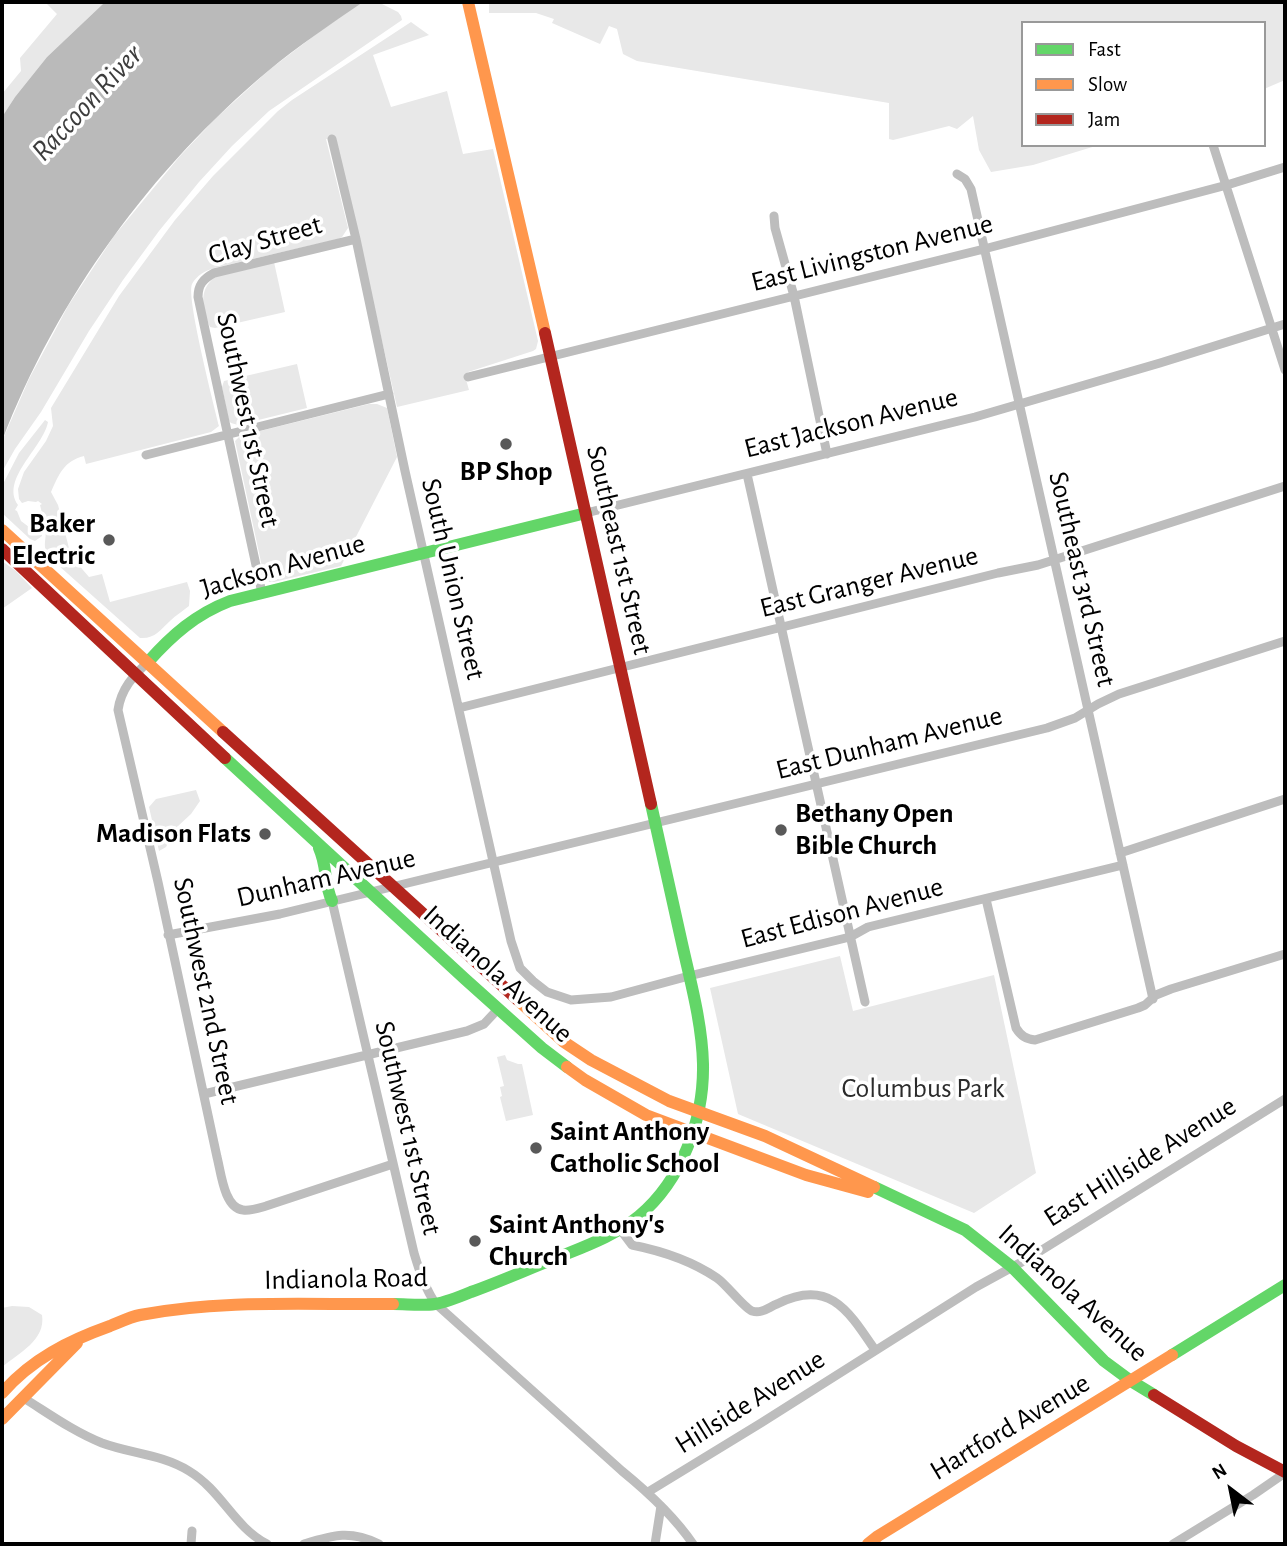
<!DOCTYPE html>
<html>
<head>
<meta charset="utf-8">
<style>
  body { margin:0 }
  #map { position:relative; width:1287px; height:1546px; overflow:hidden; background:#fff; font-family:"Alegreya Sans",sans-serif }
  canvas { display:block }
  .frame { position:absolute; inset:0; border:4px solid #000; pointer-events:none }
  .legend { position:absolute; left:1021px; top:21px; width:245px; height:126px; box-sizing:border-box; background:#fff; border:2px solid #999; margin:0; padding:9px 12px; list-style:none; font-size:21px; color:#000 }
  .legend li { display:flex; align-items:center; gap:14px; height:35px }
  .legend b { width:35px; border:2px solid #999 }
  .north { position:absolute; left:1196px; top:1455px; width:70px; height:70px; -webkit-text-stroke:5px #fff; paint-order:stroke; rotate:328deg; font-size:19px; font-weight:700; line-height:28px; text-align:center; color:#000 }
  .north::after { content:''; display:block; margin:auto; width:24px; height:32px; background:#000; clip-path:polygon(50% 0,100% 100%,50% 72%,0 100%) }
</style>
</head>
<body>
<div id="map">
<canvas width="1287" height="1546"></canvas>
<div class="frame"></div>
<ul class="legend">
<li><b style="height:9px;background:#63d668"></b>Fast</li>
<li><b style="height:9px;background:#ff974d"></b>Slow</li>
<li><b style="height:9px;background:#b3261e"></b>Jam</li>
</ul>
<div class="north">N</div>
</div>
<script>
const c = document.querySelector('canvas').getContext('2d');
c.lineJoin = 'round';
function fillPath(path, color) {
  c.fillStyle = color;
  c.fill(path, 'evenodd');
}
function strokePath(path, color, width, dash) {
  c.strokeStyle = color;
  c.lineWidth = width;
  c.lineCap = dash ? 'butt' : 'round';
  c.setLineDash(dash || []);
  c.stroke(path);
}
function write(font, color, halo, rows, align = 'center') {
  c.font = font + ' "Alegreya Sans",sans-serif';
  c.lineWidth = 7;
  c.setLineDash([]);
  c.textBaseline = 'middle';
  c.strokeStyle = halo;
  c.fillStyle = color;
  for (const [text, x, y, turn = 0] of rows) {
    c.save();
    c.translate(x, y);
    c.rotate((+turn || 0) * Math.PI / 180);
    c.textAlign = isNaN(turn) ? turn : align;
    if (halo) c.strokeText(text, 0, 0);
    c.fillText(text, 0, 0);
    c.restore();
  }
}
const green = new Path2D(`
  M45 2H105L47 57 15 97 2 117V94L21 71 20 58 57 14Z
  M362 2H378L398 12 401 16 402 20 269 111 232 146 199 182 159 231 123 280 89 331 41 412 15 449 2 472V441L29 379 68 306 114 236 180 156 215 119 269 70 323 29Z
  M489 2H1285V80L1264 89V23H1023V145H1099L1033 165 991 172 979 150 973 116 957 129 949 126 893 140 889 139V103L637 61 623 54 617 29 609 26 600 44 552 23 554 19 536 13H489Z
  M411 22 429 35 373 55 391 107 447 91 463 154 493 149 538 341 536 349 533 351 468 372 465 376 469 390 397 407 336 138 326 139 348 228 342 237 338 239 214 268C205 271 197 275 192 284 186 297 214 405 219 426L211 432 86 464 84 456C64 461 59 474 51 492L58 505 71 556 89 577 102 574 110 602 187 582 190 591 189 606C183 611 176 615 170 621 160 630 155 639 140 638L49 557C39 542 52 536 41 519L42 513 40 505 42 504 38 501 36 502 28 501 22 503 19 499 18 489 24 472 46 441 53 426 51 408 119 296 175 220 213 176 278 111 292 100Z
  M274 262 285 312 215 328 210 327C202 309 198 290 215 277Z
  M297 364 307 408 238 425 231 423 229 421 222 387 224 381Z
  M369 404H377L387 408 397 457 341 566 274 582H269L264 576 235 441 240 436Z
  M45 420 48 422C43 448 0 479 18 505L15 510 17 511 21 521 29 527 37 523 41 528 42 536 35 541 30 539 2 513V486L19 453Z
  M2 561 16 571 32 588 2 609Z
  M196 790 200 801 191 814 177 827 166 847 159 851 149 807 156 799Z
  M840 956 853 1011 994 975 1036 1173 974 1213 738 1114 710 988Z
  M505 1055 507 1060 518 1064H522L533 1115 506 1121 500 1097 502 1096 500 1087 504 1086 497 1057Z
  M12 1306 29 1307 42 1315C46 1340 19 1353 2 1367V1308Z`);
const water = new Path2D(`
  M105 2H363C331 24 298 46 268 71 151 169 57 298 2 441V117L15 97 47 57Z`);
const street = new Path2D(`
  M332 139 356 239 405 471 511 941 520 968 533 981 547 992 571 1000 611 997 689 976 850 937 868 927 1123 865
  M1213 145 1285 370
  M957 174 965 179 971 189 1153 999
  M774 216 775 228 794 296 827 454
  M468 377 984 249 1227 185 1285 167
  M146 455 389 394
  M747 474 865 1002
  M586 513 975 417 1160 363 1285 324
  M262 593 198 297C198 285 203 279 214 273L356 239
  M148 662C133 676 121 689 118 710L158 882 217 1157C221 1172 224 1208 243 1210 251 1211 259 1208 266 1206L393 1164
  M459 708 998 573 1038 565 1285 486
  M1120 853 1285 799
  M986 899 1016 1028C1021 1036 1026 1039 1035 1040L1138 1008 1145 1005 1156 995 1171 989 1285 954
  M332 901 414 1253C419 1270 425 1289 436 1304L622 1471C649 1493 674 1516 693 1544
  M168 935 280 914 1047 728 1075 718 1098 704 1119 694 1285 641
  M204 1094 467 1031 484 1024 498 1009
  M620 1229 632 1245C662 1251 692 1261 717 1278 727 1285 744 1308 752 1311 762 1314 769 1307 777 1304 829 1278 848 1310 875 1350
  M22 1397C48 1413 74 1432 102 1443 132 1454 161 1454 189 1471 222 1491 234 1527 267 1544
  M648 1492 761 1423 976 1287 1029 1258 1285 1099
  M191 1544 192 1531
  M304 1544C334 1535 350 1530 379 1544
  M655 1544 661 1506
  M1173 1544 1253 1495 1285 1473`);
const fast = new Path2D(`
  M148 662C172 635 196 614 230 601L586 513
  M225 758 465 979 542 1048 567 1067
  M319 848C328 868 323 881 332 901
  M874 1187 965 1230 1012 1267 1104 1361 1131 1381 1154 1395
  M393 1304C407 1304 422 1306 435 1304 447 1302 459 1297 471 1292 499 1282 526 1270 554 1259 583 1247 615 1236 639 1216 682 1180 704 1119 703 1064 702 1022 690 980 681 939 671 894 661 849 651 804
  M1172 1355 1285 1285`);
const slow = new Path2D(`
  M468 2 545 333
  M2 530 223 732
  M518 1000 564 1042 591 1060 669 1101 765 1136 874 1187
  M567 1067 585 1080 646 1115 806 1175 868 1192
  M2 1393C32 1359 68 1341 110 1326 120 1322 130 1317 140 1315 222 1299 310 1305 393 1304
  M2 1419 77 1343
  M868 1544 878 1536 1172 1355`);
const jam = new Path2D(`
  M545 333 651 804
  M2 549 225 758
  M223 732 518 1000
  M1154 1395 1236 1446 1285 1472`);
const markers = [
  [506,444,7,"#595959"],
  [109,540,7,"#595959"],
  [781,830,7,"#595959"],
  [265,834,7,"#595959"],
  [536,1148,7,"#595959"],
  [475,1241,7,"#595959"]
];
const streetNames = [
  ["Clay Street",265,240,-16],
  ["East Livingston Avenue",872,253,-14],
  ["Southwest 1st Street",248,420,78],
  ["East Jackson Avenue",851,423,-14],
  ["Southeast 1st Street",619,550,77],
  ["Jackson Avenue",283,566,-16],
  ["South Union Street",453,579,77],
  ["Southeast 3rd Street",1082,579,77],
  ["East Granger Avenue",869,582,-14],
  ["East Dunham Avenue",889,743,-14],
  ["Dunham Avenue",326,878,-13],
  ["East Edison Avenue",842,913,-15],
  ["Indianola Avenue",498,974,42],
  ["Southwest 2nd Street",206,991,78],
  ["Southwest 1st Street",408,1128,77],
  ["East Hillside Avenue",1140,1162,-32],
  ["Indianola Road",346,1279,-1],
  ["Indianola Avenue",1073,1293,42],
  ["Hillside Avenue",750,1402,-32],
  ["Hartford Avenue",1010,1427,-31]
];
const poiNames = [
  ["BP Shop",506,472,"center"],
  ["Baker",95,524,"right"],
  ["Electric",95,556,"right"],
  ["Bethany Open",795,814],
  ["Bible Church",795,846],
  ["Madison Flats",251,834,"right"],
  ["Saint Anthony",550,1132],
  ["Catholic School",550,1164],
  ["Saint Anthony's",489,1225],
  ["Church",489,1257]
];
const parkNames = [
  ["Columbus Park",923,1089]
];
const waterNames = [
  ["Raccoon River",87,103,-47]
];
fillPath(green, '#e8e8e8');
fillPath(water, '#bababa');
strokePath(street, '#bdbdbd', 9);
strokePath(fast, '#63d668', 12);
strokePath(slow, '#ff974d', 12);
strokePath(jam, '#b3261e', 12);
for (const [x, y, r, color] of markers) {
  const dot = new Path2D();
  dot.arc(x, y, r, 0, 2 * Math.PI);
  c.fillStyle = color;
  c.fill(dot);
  strokePath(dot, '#fff', 2.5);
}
write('28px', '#000', '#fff', streetNames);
write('bold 28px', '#000', '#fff', poiNames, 'left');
write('28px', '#2c2c2c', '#fff', parkNames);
write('italic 30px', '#3d3d3d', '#fff', waterNames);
</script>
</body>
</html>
